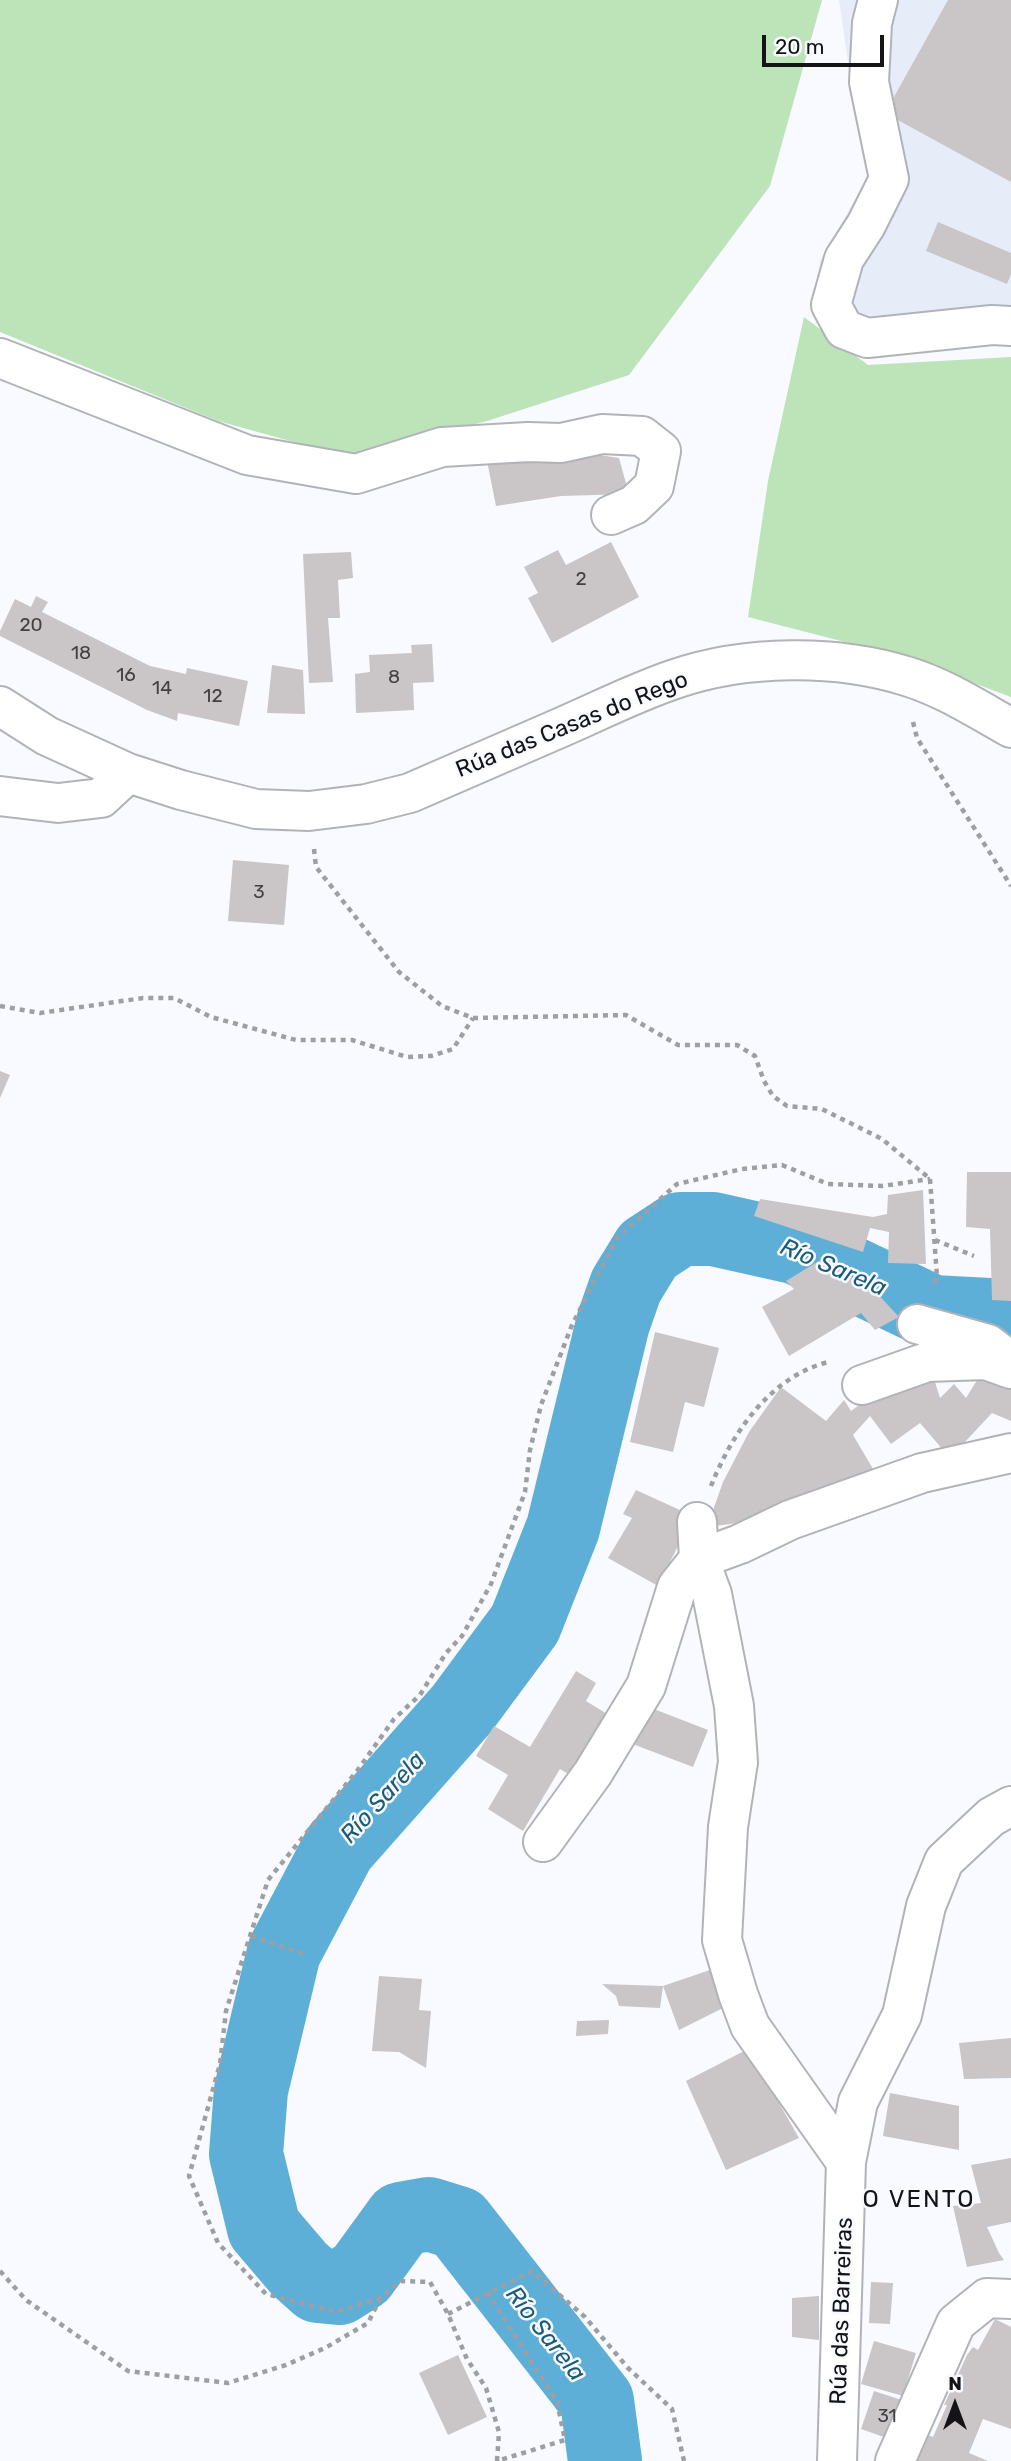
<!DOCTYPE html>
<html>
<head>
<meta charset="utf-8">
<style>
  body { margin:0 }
  #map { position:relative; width:1011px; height:2461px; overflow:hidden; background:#f8faff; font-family:Rubik,sans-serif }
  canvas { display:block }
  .north { position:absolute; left:920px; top:2370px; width:70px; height:70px; -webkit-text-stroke:5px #f8faff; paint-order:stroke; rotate:0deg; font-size:19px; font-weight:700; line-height:28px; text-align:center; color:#141416 }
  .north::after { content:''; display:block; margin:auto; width:24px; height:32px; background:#141416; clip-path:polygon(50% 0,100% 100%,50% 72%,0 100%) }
  .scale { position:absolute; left:762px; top:35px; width:122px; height:32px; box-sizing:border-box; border:4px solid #141416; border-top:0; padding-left:9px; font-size:21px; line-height:24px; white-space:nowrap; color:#141416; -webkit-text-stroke:5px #f8faff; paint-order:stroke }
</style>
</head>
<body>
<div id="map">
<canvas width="1011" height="2461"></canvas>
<div class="north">N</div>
<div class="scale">20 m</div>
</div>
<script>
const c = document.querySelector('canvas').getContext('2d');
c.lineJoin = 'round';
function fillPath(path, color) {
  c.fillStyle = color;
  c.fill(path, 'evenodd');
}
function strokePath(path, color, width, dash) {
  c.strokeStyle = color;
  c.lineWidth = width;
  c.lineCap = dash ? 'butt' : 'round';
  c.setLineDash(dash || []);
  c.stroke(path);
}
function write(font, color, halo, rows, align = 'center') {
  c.font = font + ' Rubik,sans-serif';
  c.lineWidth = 5;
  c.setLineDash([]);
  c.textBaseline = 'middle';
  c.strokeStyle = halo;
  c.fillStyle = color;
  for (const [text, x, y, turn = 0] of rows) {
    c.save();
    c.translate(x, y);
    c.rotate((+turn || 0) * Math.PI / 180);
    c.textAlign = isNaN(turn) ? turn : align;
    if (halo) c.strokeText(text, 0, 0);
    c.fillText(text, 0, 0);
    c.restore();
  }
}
const built = new Path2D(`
  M839 0H1011V340L861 355 837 353 815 309 820 261 868 177 854 104Z`);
const green = new Path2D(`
  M0 0H822L770 186 629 375 487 421 348 457 218 421 0 332Z
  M804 317 868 365 1011 357V697L907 658 748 617 768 481Z`);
const river = new Path2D(`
  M605 2461 597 2401 458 2223 429 2214 401 2219 361 2274 339 2288 318 2286 299 2269 264 2228 246 2154 251 2090 284 1952 339 1848 462 1709 525 1624 563 1528 613 1323 626 1286 648 1250 680 1229H713L798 1248 932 1312 1011 1316`);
const building = new Path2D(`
  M948 0H1011V182L885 113Z
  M938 222 1011 253V274L1007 284 926 251Z
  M547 447 619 458 629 494 561 496 496 506 486 456Z
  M611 542 639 597 552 643 528 598 538 593 524 567 558 550 566 565Z
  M351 552 353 578 338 580 340 618H328L333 682 309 683 303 554Z
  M36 596 48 602 42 612 150 666 186 674 187 668 248 681 239 726 178 713 177 721 147 710 0 636V631L15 599 31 607Z
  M432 644 434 682 413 683 414 710 356 713 355 674 370 672 369 655 412 653 411 645Z
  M272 665 303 670 305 714 267 713Z
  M233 860 289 865 284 925 228 921Z
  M0 1071 10 1075 0 1098Z
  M967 1172H1011V1301L992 1300 990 1229 966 1227Z
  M923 1190 926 1264 888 1263 889 1232 870 1228 863 1252 754 1216 760 1199 873 1217 887 1214 888 1195Z
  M822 1259 876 1292 899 1317 875 1330 861 1313 789 1356 762 1307 794 1289 786 1281Z
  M655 1332 719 1348 704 1407 685 1402 673 1452 630 1442Z
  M931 1369 940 1398 954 1384 966 1398 984 1369 1011 1382V1421L992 1413 950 1458 920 1423 891 1444 870 1416 853 1435 879 1479 746 1522 707 1527 723 1482 749 1432 781 1387 826 1421 844 1400 851 1411 887 1385Z
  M636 1490 693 1516 658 1586 608 1558 632 1518 623 1514Z
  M576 1671 596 1683 586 1701 612 1717 575 1778 560 1769 523 1831 488 1809 508 1775 476 1756 494 1726 530 1747Z
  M646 1706 708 1730 693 1767 630 1743Z
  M710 1970 723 2008 679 2030 663 1986 660 2008 619 2006 616 1996 602 1984 663 1986Z
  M379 1976 422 1979 419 2010 431 2011 426 2068 399 2052 372 2051Z
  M609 2020 608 2034 576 2036 577 2021Z
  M1011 2038V2078L964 2079 959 2043Z
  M748 2049 799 2138 726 2170 686 2081Z
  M890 2093 959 2106V2150L883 2136Z
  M1011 2158V2222L987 2227 999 2253 1004 2260 967 2267 953 2206 981 2203 971 2165Z
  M871 2282 893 2283 890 2324 869 2323Z
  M819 2296V2340L792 2337V2298Z
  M995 2319 1011 2327V2429L983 2419 969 2453 988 2461H916L928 2435 933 2437 947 2405H944L967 2355 973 2347 978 2350Z
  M874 2341 916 2353 903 2396 861 2384Z
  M458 2355 487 2417 448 2435 419 2373Z
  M874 2391 914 2404 901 2443 861 2429Z`);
const path = new Path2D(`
  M913 722 917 738 1011 886
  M314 849 316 867 399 972 442 1006 473 1018 626 1015 678 1045H737L755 1056 764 1081 773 1096 787 1106 822 1109 882 1139 929 1178
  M0 1006 40 1013 143 998H174L211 1017 296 1040H352L407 1057 431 1056 453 1049 473 1018
  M930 1179 937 1277 932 1289
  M935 1240 974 1256
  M711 1486C732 1433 770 1377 828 1362
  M251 1936 307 1955
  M0 2271 26 2300 128 2371 228 2383 286 2365 325 2348 368 2323 380 2299
  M487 2292 557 2402 565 2440 497 2461
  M448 2314 532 2271 585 2317 628 2368 672 2409 684 2461
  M497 2461 499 2432 486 2388 467 2359 448 2314 430 2282 401 2281 380 2298 336 2312 266 2294 218 2243 189 2176 220 2064 226 2011 268 1880 357 1771 394 1719 420 1695 446 1653 462 1636 491 1584 525 1492 530 1450 541 1405 572 1325 617 1238 677 1184 742 1169 782 1165 828 1184 882 1186 930 1179`);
const minor = new Path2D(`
  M878 0 872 23 869 82 889 179 866 225 844 259 831 305 844 329 867 338 992 325 1011 326
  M0 358 247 455 356 474 442 447 528 442 561 443 602 434 642 436 661 451 654 486 634 505 611 515
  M0 706 47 736 128 773 181 790 256 809 309 811 366 804 410 793C461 771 511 749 562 727 599 711 636 692 675 679 745 655 835 654 906 676 943 687 977 709 1011 728
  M0 796 58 803 101 798 128 773
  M917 1324 988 1344 1001 1354
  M862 1385 927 1362 986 1360 1011 1369
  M697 1522 699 1559 712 1594 734 1706 738 1762 728 1827 722 1940 738 1994 750 2026 846 2162
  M543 1842 593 1773 646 1686 677 1587 699 1559 740 1544 790 1520 922 1473 1011 1453
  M837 2461 846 2162 858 2102 902 2015 926 1906 944 1861 991 1817 1011 1806
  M895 2461 956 2323 987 2298 1011 2299`);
const numberNames = [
  ["2",581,580],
  ["20",31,626],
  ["18",81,654],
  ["16",126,676],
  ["8",394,678],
  ["14",162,689],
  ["12",213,697],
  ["3",259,893],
  ["31",887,2417]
];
const streetNames = [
  ["Rúa das Casas do Rego",572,725,-22],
  ["Rúa das Barreiras",842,2311,-88]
];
const waterNames = [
  ["Río Sarela",833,1268,23],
  ["Río Sarela",383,1798,-48],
  ["Río Sarela",545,2334,52]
];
const neighbourhoodNames = [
  ["O VENTO",919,2200]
];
fillPath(built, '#e7edf8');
fillPath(green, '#bde3b8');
strokePath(river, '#5dafd8', 74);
fillPath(building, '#cac5c6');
strokePath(minor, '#b1b3b8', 42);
strokePath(path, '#9e9fa3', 4.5, [5, 5]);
strokePath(minor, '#fff', 38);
write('19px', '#424042', null, numberNames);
write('23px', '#141416', '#f8faff', streetNames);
write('italic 24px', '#1c5b78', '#f8faff', waterNames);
c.letterSpacing = '2px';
write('24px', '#141416', '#f8faff', neighbourhoodNames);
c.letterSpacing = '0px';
</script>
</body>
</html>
